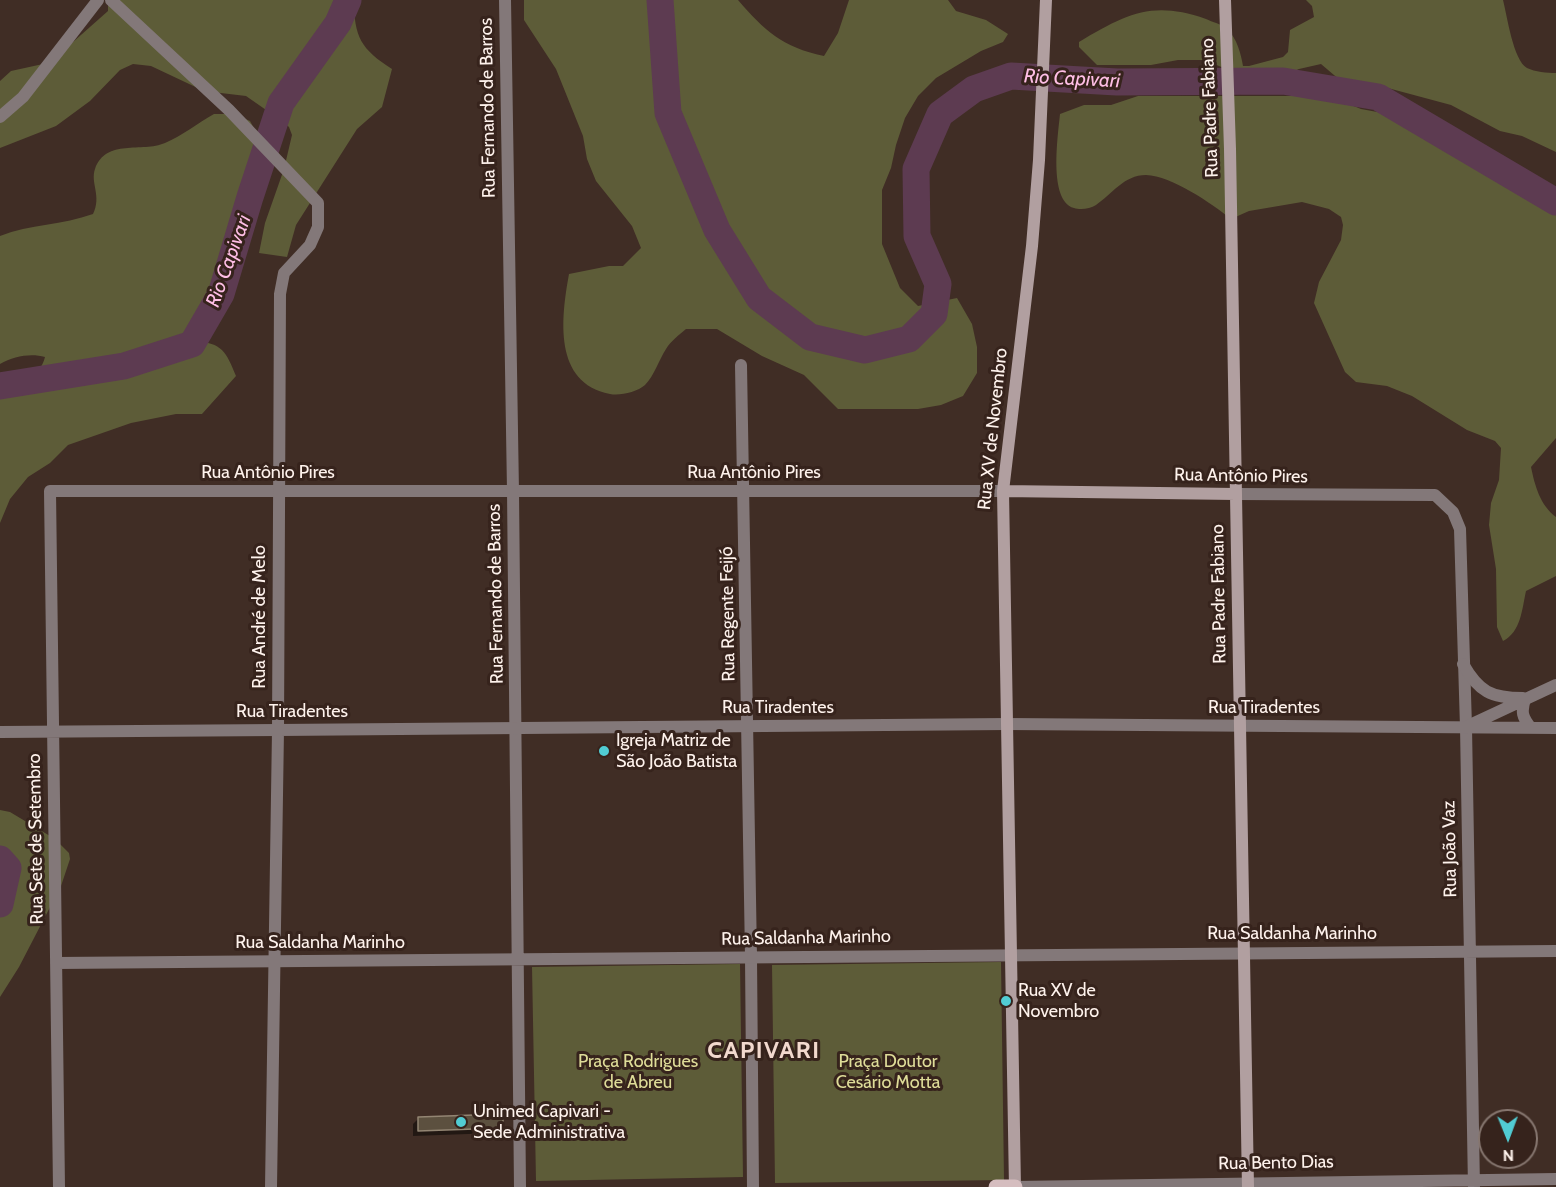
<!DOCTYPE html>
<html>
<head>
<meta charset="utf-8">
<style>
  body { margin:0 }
  #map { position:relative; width:1556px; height:1187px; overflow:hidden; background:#402d25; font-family:Cabin,sans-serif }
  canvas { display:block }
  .north { position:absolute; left:1478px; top:1109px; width:60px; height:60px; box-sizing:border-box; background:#36231c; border:2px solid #86766f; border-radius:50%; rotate:179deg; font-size:16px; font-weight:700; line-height:24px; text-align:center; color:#fef2ec }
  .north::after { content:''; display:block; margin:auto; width:21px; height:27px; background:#51ccd3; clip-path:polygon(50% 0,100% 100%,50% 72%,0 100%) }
</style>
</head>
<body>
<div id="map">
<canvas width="1556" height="1187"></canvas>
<div class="north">N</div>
</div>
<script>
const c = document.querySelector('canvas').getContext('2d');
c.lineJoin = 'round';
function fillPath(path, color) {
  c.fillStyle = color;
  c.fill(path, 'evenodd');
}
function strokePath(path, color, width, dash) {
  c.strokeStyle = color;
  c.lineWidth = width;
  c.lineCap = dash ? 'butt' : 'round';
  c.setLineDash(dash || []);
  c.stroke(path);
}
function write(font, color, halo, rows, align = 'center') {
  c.font = font + ' Cabin,sans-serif';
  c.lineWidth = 6;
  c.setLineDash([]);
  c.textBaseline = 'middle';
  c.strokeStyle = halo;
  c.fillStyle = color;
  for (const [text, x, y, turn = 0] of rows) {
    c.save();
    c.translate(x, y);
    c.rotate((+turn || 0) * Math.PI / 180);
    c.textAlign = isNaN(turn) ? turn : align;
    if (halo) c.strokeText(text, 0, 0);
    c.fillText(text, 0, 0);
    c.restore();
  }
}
const green = new Path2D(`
  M108 0H354C354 37 361 49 392 69L382 107 357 129 296 225 287 257 259 253 265 223 284 169 292 135 289 127 279 119 246 96 204 91 151 66 133 64 120 70 90 101 56 126 0 148V81L11 71 43 64 55 58 108 11Z
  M524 0H738C765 31 782 47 824 56L838 33 849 0H948L956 11 986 20 1008 34 1003 42 981 51 936 78 918 96 905 118 896 145 891 168 882 190V244L900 288 918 306 957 298 972 324 977 347V373L963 396 941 405 918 409H838L804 375 762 356 717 329H686C679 335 671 341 666 349 659 360 654 376 645 385 637 392 620 396 610 394 553 383 561 318 569 274L609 266H623L641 248 632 226 596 181 587 159 583 136 556 69 524 20Z
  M1306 0H1503C1507 15 1513 60 1527 68 1535 72 1547 73 1556 73V152L1522 136 1500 131 1451 105 1384 87H1357L1341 81 1321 64 1299 69 1276 78H1249L1204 60H1178L1151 65H1097L1079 47V42C1126 14 1152 0 1206 19 1212 22 1222 24 1227 29 1237 38 1241 54 1243 66H1249L1283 57 1288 52 1290 30 1314 17 1312 6Z
  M1138 96H1325L1338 98 1339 100 1361 109 1388 114 1437 136 1460 149 1482 167 1556 212V438L1531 467C1535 486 1540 505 1556 517V576L1526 591C1522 609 1521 632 1503 641L1497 627 1496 569 1489 525 1491 503 1499 480 1501 448 1495 441 1467 430 1412 396 1387 386 1356 382 1345 372 1314 303 1319 282 1341 240 1343 225 1341 217 1329 209 1302 202 1249 211 1231 219C1211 203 1172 176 1146 175 1124 175 1112 194 1096 205 1090 209 1080 210 1074 208 1048 201 1058 135 1060 114L1084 105H1111Z
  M214 114H234L250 121 256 132 259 157 244 227 225 269 189 328 186 336 192 342C221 341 226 351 236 376L202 414H176L131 423 68 445 50 463 28 477 10 499 0 523V398C18 391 40 377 45 357 31 353 14 356 0 364V236C30 224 63 225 93 214 102 196 90 183 95 169 106 138 142 153 165 143 182 136 198 123 214 114Z
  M0 810 10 812 55 839 69 853 70 859 61 886 19 967 0 997Z
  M1001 962 1004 1180 775 1183 772 965Z
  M740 964 743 1177 536 1181 532 967Z`);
const shadow = new Path2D(`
  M419 1118 502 1127 496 1133 413 1136V1124Z`);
const river = new Path2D(`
  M660 0 668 113 717 230 759 298 810 337 865 350 909 339 934 314 938 284 917 236 916 169 940 114 974 89 1011 76 1117 82 1283 81 1378 97 1556 202
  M0 386 124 366 192 344 221 294 250 197 281 103 338 23 348 0
  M0 859 8 868 0 904`);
const building = new Path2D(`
  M503 1114V1128L418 1131V1117Z`);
const pedestrian = new Path2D(`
  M751 957 753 1187`);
const minor = new Path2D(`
  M505 0 513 491 520 1187
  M741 365 751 957
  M1236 494 1435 495 1453 512 1460 529 1466 727 1474 1187
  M0 732 278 730
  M56 963 1556 951
  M59 1187 50 491H1003
  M1015 1187 1556 1179`);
const tertiary = new Path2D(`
  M111 0 229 110 318 203V227L310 245 284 273 280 294 278 730 271 1187
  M0 117 23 97 98 0
  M1463 664C1479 692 1491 698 1523 698
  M1525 699C1521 712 1522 717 1531 728
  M1470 725 1556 685
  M278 730 1007 724 1556 728`);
const secondary = new Path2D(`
  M1225 0 1230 149 1248 1187
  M1003 491 1236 494
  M1015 1187 1003 491 1032 246 1039 160 1046 0`);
const primary = new Path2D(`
  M996 1187H1015`);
const markers = [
  [604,751,6,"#51ccd3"],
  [1006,1001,6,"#51ccd3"],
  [461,1122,6,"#51ccd3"]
];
const streetNames = [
  ["Rua Fernando de Barros",488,108,-91],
  ["Rua Padre Fabiano",1210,108,-92],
  ["Rua XV de Novembro",993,429,-84],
  ["Rua Antônio Pires",268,473],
  ["Rua Antônio Pires",754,473],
  ["Rua Antônio Pires",1241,476,1],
  ["Rua Fernando de Barros",496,594,-91],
  ["Rua Padre Fabiano",1219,594,-91],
  ["Rua Regente Feijó",728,614,-91],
  ["Rua André de Melo",260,617,-90],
  ["Rua Tiradentes",778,708],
  ["Rua Tiradentes",1264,708],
  ["Rua Tiradentes",292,712],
  ["Rua Sete de Setembro",36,839,-91],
  ["Rua João Vaz",1450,849,-91],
  ["Rua Saldanha Marinho",1292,934],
  ["Rua Saldanha Marinho",806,938,-1],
  ["Rua Saldanha Marinho",320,943],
  ["Rua Bento Dias",1276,1163,-1]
];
const poiNames = [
  ["Igreja Matriz de",616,741],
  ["São João Batista",616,762],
  ["Rua XV de",1018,991],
  ["Novembro",1018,1012],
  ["Unimed Capivari -",473,1112],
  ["Sede Administrativa",473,1133]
];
const parkNames = [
  ["Praça Rodrigues",638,1062],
  ["de Abreu",638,1083],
  ["Praça Doutor",888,1062],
  ["Cesário Motta",888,1083]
];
const waterNames = [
  ["Rio Capivari",1072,79,3],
  ["Rio Capivari",229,261,-70]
];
const districtNames = [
  ["CAPIVARI",764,1051]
];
fillPath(green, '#5d5c38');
fillPath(shadow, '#0007');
strokePath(river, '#5d3b51', 27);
fillPath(building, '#5c503f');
strokePath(building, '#938573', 1.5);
strokePath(pedestrian, '#837879', 12);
strokePath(minor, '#837879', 12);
strokePath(tertiary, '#837879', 12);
strokePath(secondary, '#b19fa0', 12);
strokePath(primary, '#d5bdbf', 15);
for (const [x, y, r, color] of markers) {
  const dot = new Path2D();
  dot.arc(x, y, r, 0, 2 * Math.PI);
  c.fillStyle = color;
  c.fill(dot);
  strokePath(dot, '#36231c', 2);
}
write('18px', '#fef2ec', '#36231c', streetNames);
write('18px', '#fef2ec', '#36231c', poiNames, 'left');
write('18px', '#dedc98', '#36231c', parkNames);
write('italic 20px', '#febee5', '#36231c', waterNames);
c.letterSpacing = '1.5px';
write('bold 24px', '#f2d9ce', '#36231c', districtNames);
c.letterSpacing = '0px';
</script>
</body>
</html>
